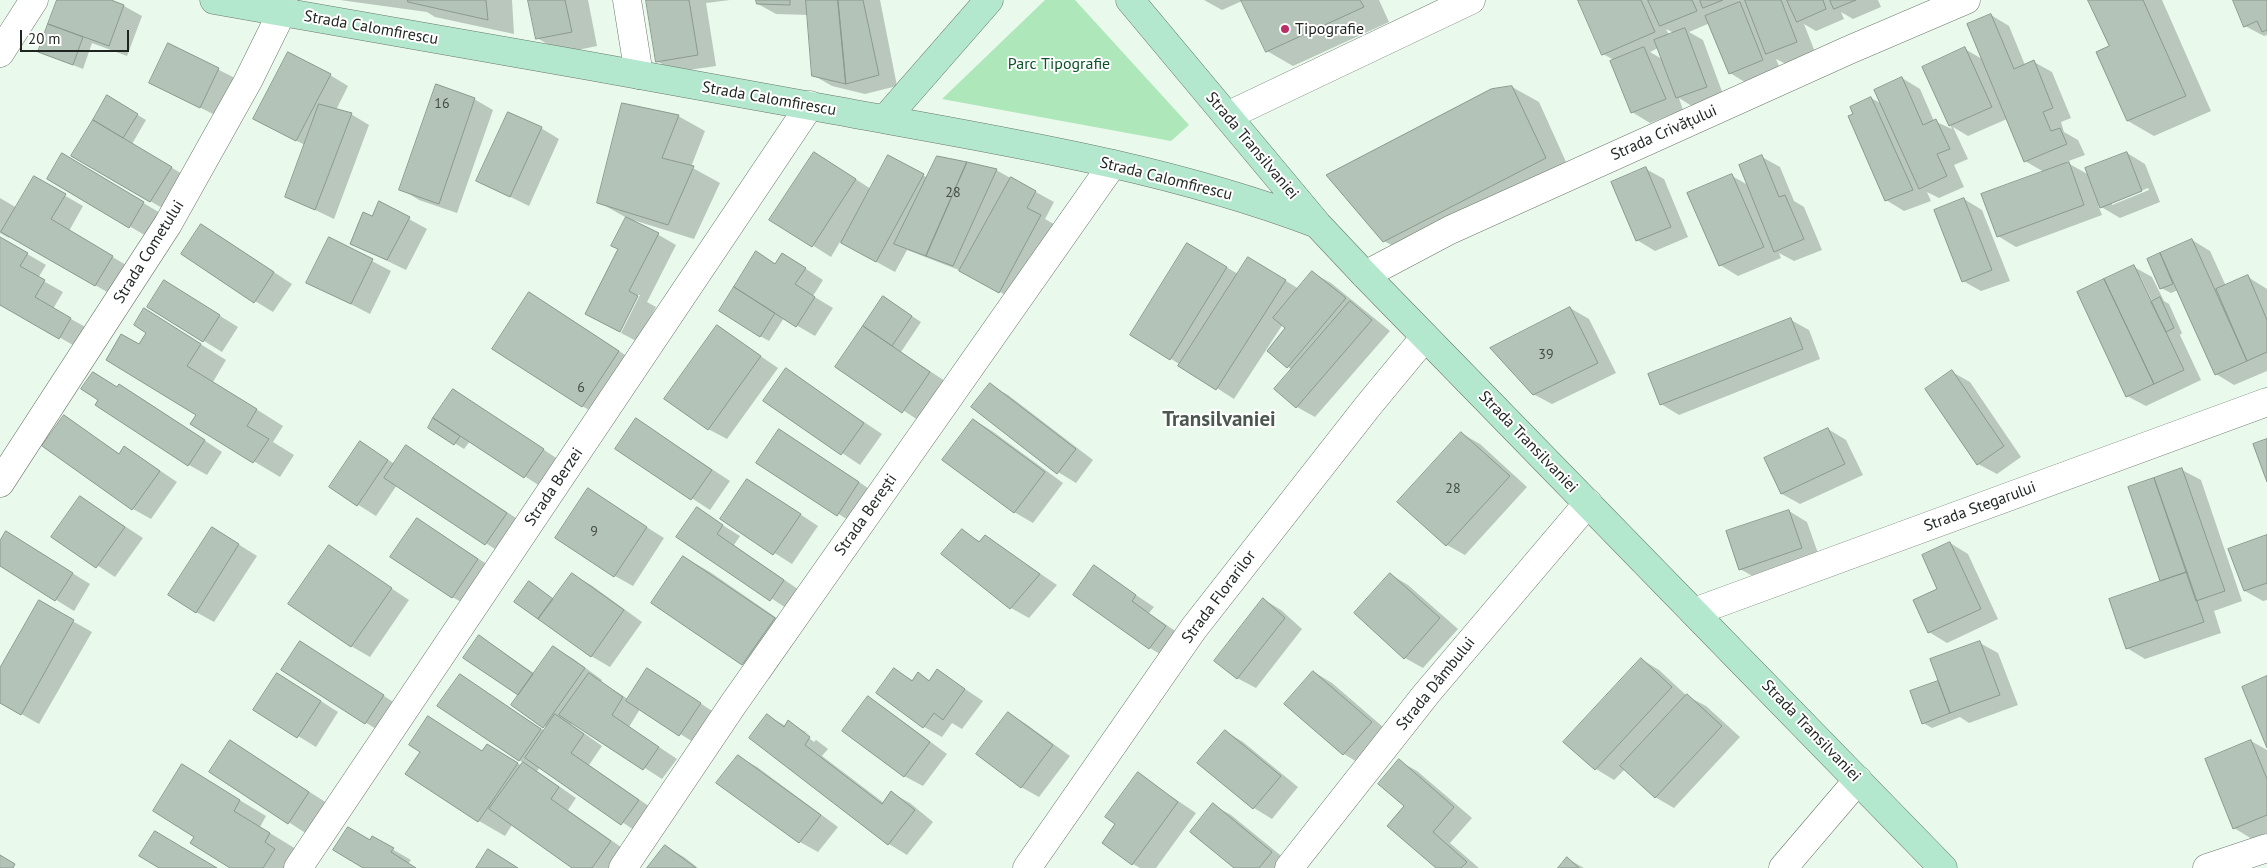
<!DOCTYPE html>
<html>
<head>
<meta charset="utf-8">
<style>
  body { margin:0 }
  #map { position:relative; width:2267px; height:868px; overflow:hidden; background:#e9f9ec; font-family:"PT Sans",sans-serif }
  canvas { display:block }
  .scale { position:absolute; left:20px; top:30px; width:109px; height:22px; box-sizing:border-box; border:2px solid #1f2520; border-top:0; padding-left:6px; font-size:15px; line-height:18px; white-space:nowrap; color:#1f2520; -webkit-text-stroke:4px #fff; paint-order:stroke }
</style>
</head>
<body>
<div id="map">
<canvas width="2267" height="868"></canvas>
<div class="scale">20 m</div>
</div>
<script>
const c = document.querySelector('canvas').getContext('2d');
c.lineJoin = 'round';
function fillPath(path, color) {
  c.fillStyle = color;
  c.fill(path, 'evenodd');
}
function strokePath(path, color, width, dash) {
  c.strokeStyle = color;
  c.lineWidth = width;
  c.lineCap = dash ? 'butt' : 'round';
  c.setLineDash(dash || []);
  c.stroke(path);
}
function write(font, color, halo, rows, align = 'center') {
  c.font = font + ' "PT Sans",sans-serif';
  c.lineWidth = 4;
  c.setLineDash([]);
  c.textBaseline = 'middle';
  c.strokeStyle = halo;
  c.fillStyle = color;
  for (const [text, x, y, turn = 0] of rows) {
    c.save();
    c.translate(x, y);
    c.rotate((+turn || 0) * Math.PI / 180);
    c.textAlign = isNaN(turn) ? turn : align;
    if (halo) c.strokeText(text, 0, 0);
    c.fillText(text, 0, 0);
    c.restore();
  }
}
const green = new Path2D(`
  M1045 0H1075L1189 125 1171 141 942 99Z`);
const shadow = new Path2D(`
  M58 0H108L124 6 142 16 127 56 92 43 83 69 40 52Z
  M340 0H512L514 34 435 17 427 12Z
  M529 0H588L597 46 563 53 537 38Z
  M647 0H730L706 3 716 66 675 72 657 61Z
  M757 0H880L897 86 865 94 832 86 813 75 809 15 776 14 758 4Z
  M1204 0H1379L1389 22 1293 66 1267 51 1242 1 1222 10Z
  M1580 0H1878L1881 7 1853 19 1841 12 1844 19 1816 31 1804 24 1815 52 1786 64 1776 59 1781 71 1748 84 1730 73 1710 23 1689 32 1703 40 1724 97 1695 108 1679 98 1683 110 1650 123 1632 112 1614 60 1603 54ZM1666 29 1674 33 1669 35ZM1658 48 1662 59 1650 52Z
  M2090 0H2162L2211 111 2154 136 2128 121 2110 47Z
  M2235 0H2267V35L2264 36 2245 26Z
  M1991 15 2009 26 2025 65 2034 62 2052 72 2071 118 2061 122 2064 132 2078 140 2085 155 2066 162 2089 175 2127 153 2145 164 2160 202 2120 218 2098 205 2102 215 2016 247 1998 236 2044 172 2025 161 2007 119 1968 136 1953 127 1968 159 1954 165 1964 187 1939 198 1927 192 1931 201 1904 211 1886 200 1855 114 1871 98 1882 104 1902 78 1920 89 1934 121 1952 129 1924 67 1965 49 1982 59ZM2148 188 2149 190 2112 205V202Z
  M169 45 237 79 219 117 151 83Z
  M330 75 348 86 336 110 351 114 369 125 334 219 286 196 305 145 273 129Z
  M1512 87 1539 102 1571 173 1411 256 1384 241Z
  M108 97 146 120 132 144 189 178 169 212 73 156Z
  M474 99 493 110 457 213 419 200 401 189Z
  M678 116 705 131 691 167 720 183 694 239 633 220 676 245 647 302 656 307 638 342 621 333 640 295H637L619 332 586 314 619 249 627 218 598 202Z
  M541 128 559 139 529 206 478 181Z
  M62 155 162 214 148 237 48 179Z
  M888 157 928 178 996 170 1054 202 1045 219 1059 227 1018 302 964 272 907 250 895 272 840 242 831 257 771 219 832 164 871 189Z
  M1762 157 1780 167 1794 201 1804 207 1822 250 1794 261 1779 253 1781 258 1738 276 1720 265 1732 176 1748 185Z
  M1646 169 1664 179 1688 237 1655 251 1637 240Z
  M34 178 83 206 69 231 131 268 114 296 10 236 9 238 0 233V198L17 208Z
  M1964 199 1982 210 2010 281 1981 291 1963 281Z
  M380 203 427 229 406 270 352 244 373 218Z
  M219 236 292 284 273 312 255 301Z
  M0 238 46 265 38 278 63 292 53 309 89 329 78 348 0 303Z
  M330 239 391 271 370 314 308 282Z
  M2192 240 2210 251 2226 286 2248 277 2267 289V371L2234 385 2216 374 2178 290 2171 293 2161 288 2160 254Z
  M757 253 776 264 800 265 823 280 813 296 833 308 815 336 784 318 769 341 760 336Z
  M1206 255 1238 274 1267 269 1299 289 1313 273 1331 283 1390 331 1315 417 1297 407 1292 370 1269 351 1287 328 1283 324 1234 399 1132 334Z
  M2134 267 2152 277 2164 301 2169 304 2182 333 2180 335 2201 380 2146 406 2127 396ZM2140 276 2153 303H2151L2138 277Z
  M183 293 238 327 222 352 149 307Z
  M892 303 921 322 901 352 948 383 921 422 837 367Z
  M548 305 636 362 601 417 582 406Z
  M1570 308 1589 319 1616 373 1552 404 1533 394Z
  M1791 320 1809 330 1820 359 1679 415 1661 404Z
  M170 325 226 360 213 382 283 426 273 442 294 455 280 477 192 424 198 415 140 346 148 332Z
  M718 327 778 368 727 439 708 429Z
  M786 370 882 434 860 465 765 401Z
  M1952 372 1970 382 2021 457 1997 474 1978 464Z
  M990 385 1008 395 1093 460 1076 483 1058 472Z
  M118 388 138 396 222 452 207 475 189 465Z
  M453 391 561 461 543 488 470 441 464 449 429 427Z
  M64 417 120 454 125 447 177 482 151 519 133 509Z
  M974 420 992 431 1063 483 1033 523 1014 512Z
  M1828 429 1846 440 1863 475 1800 504 1782 494 1766 459Z
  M654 431 730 481 710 510 616 449Z
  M1461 433 1480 444 1527 487 1465 555 1447 545Z
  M797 441 877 494 856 525 758 463Z
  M378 454 395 464 424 457 525 524 504 555 397 485 376 516 330 487Z
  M2182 470 2201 480 2242 601 2214 611 2221 633 2145 659 2127 648 2162 582 2129 488Z
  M748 480 818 526 792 564 721 519Z
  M80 497 143 538 115 577 53 536Z
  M605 501 664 538 633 586 615 576Z
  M697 509 740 536 734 545 802 592 789 610 678 536Z
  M1789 511 1807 522 1820 559 1758 579 1740 569Z
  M417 519 496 570 471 607 452 597Z
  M962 531 981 542 985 536 1057 585 1029 618 1011 608 943 554Z
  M2267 536V600L2263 601 2245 591Z
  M230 539 257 556 214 622 196 612Z
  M1950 543 1968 554 1998 619 1947 643 1929 632Z
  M0 544H25L90 584 74 611 0 565Z
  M329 547 409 600 370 657 351 646Z
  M684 557 710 572 800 634 769 679 743 664 652 602Z
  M1094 567 1154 607 1149 613 1184 637 1168 659 1150 648 1074 594Z
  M1390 574 1408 585 1458 629 1423 668 1405 658Z
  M573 575 591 585 642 622 610 667 591 656 530 583 554 600Z
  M1263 599 1281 610 1302 629 1256 688 1237 678Z
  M39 602 92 632 39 724 0 702V671Z
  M480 636 535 674 553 648 572 658 602 680 601 682 628 699 666 680 718 715 698 745 640 709 629 727 677 759 662 779 573 722 571 724 602 746 589 765 656 811 640 834 540 767 537 771 576 798 568 810 628 852 617 868H574L512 825 505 836 479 821 483 752 488 745 522 766 524 763 519 760 460 676 545 731 547 728 519 695 464 658Z
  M1980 643 1998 653 2018 705 1969 723 1960 717 1932 728 1923 723 1938 682 1940 684Z
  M318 653 401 707 384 734 282 670Z
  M1641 659 1659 670 1687 696 1706 706 1740 737 1674 808 1655 797 1625 769 1614 780 1596 769 1565 742Z
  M895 670 914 681 918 674 931 681 938 671 983 701 962 729 952 723 942 737 924 727Z
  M1314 672 1332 683 1390 733 1362 765 1344 754 1286 704Z
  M296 685 338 712 316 747 298 736Z
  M868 698 886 709 947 754 923 786 904 776Z
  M1008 713 1026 724 1070 756 1039 797 1021 787Z
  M768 716 786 726 789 722 807 733 828 749 822 756 884 803 892 793 910 803 933 822 907 855 889 844 751 738ZM805 731 816 740 814 742 805 735Z
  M1225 731 1243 742 1298 787 1272 819 1254 808 1199 763Z
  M2251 741 2267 750V833L2252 839 2234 828Z
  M231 742 327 803 307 834 211 772Z
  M739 757 757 767 838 827 818 852 800 842 718 782Z
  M1399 761 1417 771 1472 818 1450 843 1479 868H1438L1406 806Z
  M1138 774 1196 813 1156 868H1140L1133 864 1117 824Z
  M208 781 266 816 260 827 296 849 299 868H233Z
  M1213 805 1231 815 1290 863 1286 868H1236Z
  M373 838 411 860 408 864 415 868H365Z
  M665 846 684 857 698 868H649Z
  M1568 859 1584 868H1559Z`);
const building = new Path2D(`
  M57 0H111L124 5 109 46 48 24Z
  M408 0H486L488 20 408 2Z
  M528 0H565L572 32 536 39Z
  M646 0H689L698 55 656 62Z
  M756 0H790V5L757 4Z
  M806 0H838L846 84 812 76Z
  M838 0H863L879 75 846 84Z
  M1241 0H1360L1364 7 1266 52Z
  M1578 0H1641L1655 32 1602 55Z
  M1648 0H1692L1697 11 1660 26Z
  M1700 0H1723L1703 8Z
  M1745 0H1781L1797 42 1766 54Z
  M1787 0H1823L1826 9 1797 22Z
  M1830 0H1856L1834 9Z
  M2088 0H2143L2186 96 2127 121 2096 52 2109 46Z
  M2233 0H2267V30L2262 32 2257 21 2244 27Z
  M1740 2 1763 60 1729 74 1705 16Z
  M1991 14 2014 69 2034 60 2053 108 2043 112 2051 131 2060 128 2067 144 2024 162 1967 24Z
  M48 24 83 37 73 65 38 52Z
  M1685 28 1707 87 1676 98 1654 40Z
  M168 43 219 68 200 108 149 83Z
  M1644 47 1666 99 1631 113 1610 61Z
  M1965 47 1992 107 1949 126 1922 67Z
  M288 52 331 74 296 141 253 119Z
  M1902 77 1923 125 1936 119 1950 149 1937 154 1947 176 1919 189 1874 90Z
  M436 84 475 98 439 204 399 190Z
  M1512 86 1546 158 1383 242 1326 175 1491 89Z
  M107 95 138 114 123 138 93 120Z
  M1871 97 1913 190 1885 201 1848 116 1853 114 1850 107Z
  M622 103 679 115 662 158 694 166 668 225 597 203Z
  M319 104 352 113 315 210 285 197Z
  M508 112 542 127 510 197 476 181Z
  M93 120 172 167 150 202 71 156Z
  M814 152 856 179 812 247 769 220Z
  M2127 152 2142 191 2100 208 2085 168Z
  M62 153 144 202 129 228 47 179Z
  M888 155 924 174 876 262 841 243Z
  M1762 155 1779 197 1785 195 1804 239 1774 252 1739 165Z
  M937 156 967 162 926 256 894 244Z
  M967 162 997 169 953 266 926 256Z
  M2069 162 2084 205 1997 237 1981 194Z
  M1646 167 1671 227 1636 241 1611 182Z
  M1732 174 1764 247 1719 266 1687 193Z
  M34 176 66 194 51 219 113 256 95 286 1 232Z
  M1011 177 1036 191 1027 208 1041 215 999 293 959 271Z
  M1964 198 1992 270 1962 282 1934 210Z
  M379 201 410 217 387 260 350 244 363 212 372 216Z
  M626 217 659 233 629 291 638 296 620 332 585 314 618 249 611 246Z
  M201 224 274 272 254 303 181 254Z
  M0 237 28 253 20 266 45 280 35 297 71 318 59 339 0 305Z
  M329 237 373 259 351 304 306 283Z
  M2192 239 2247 361 2215 375 2160 253Z
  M1187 243 1227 267 1170 360 1130 335Z
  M756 251 775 264 782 253 806 268 795 284 815 297 796 327 734 287Z
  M2160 253 2173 284 2160 289 2147 259Z
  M1248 257 1286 280 1216 390 1178 366Z
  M2134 265 2184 370 2154 384 2104 279Z
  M1312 271 1346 298 1287 368 1267 351 1285 328 1273 318Z
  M2248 275 2267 320V352L2247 361 2216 289Z
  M2104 279 2154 384 2126 397 2077 292Z
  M164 280 220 315 203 342 147 307Z
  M734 287 775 313 760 337 719 311Z
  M529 292 619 351 582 407 492 349Z
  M883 296 912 316 892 346 863 326Z
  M2160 297 2174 328 2166 332 2151 302Z
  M1350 301 1372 320 1296 408 1274 389Z
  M1570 307 1598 363 1533 395 1490 348Z
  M144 308 201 344 187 366 257 409 247 426 269 439 253 463 190 424 196 415 106 360 121 334 139 344 146 333 134 325Z
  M1791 318 1803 349 1660 405 1648 374Z
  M717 325 761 356 708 430 664 399Z
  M863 326 930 372 902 413 835 367Z
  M786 368 864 423 841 455 763 401Z
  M1952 370 2004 446 1977 465 1925 389Z
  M93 372 117 387 119 384 205 440 188 466 95 405 98 400 81 389Z
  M990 383 1076 449 1057 474 971 407Z
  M453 389 544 449 524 478 433 418Z
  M64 415 119 454 124 446 160 471 132 510 42 446Z
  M433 418 460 436 454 445 428 428Z
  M636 418 712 470 691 500 615 449Z
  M973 419 1045 472 1014 513 942 460Z
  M1828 428 1845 464 1781 494 1764 458Z
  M779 429 859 482 837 516 756 463Z
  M1461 432 1510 476 1446 546 1397 502Z
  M2267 439V482L2253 444Z
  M360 441 388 460 357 506 329 487Z
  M406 445 507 513 485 545 384 478Z
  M2182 468 2225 591 2196 601 2154 478Z
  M2154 478 2187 572 2160 581 2128 487Z
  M747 479 801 514 773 555 720 519Z
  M588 488 647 527 614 577 555 538Z
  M80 496 125 527 96 568 51 537Z
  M697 507 723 525 717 534 784 580 770 601 676 537Z
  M1789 510 1802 548 1739 570 1726 531Z
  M417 518 478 559 452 598 390 557Z
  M212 527 239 544 196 613 168 595Z
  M962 529 979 542 985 535 1040 574 1010 609 941 554Z
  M6 531 73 573 55 601 0 566V541Z
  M2267 535V583L2244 591 2228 549Z
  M1950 542 1981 609 1928 633 1913 600 1937 589 1922 555Z
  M329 545 392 588 351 647 288 604Z
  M683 556 775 618 742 665 651 603Z
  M1094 565 1136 595 1132 601 1166 626 1149 649 1073 595Z
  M2187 572 2204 622 2126 649 2109 599Z
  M572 573 624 610 591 657 538 619Z
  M1390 573 1440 618 1404 659 1354 613Z
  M529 581 553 599 538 619 514 602Z
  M1263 598 1285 618 1237 679 1214 661Z
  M39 600 74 620 21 715 0 703V668Z
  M479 635 533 674 518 695 463 658Z
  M300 641 384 695 365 724 281 670Z
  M1980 641 2000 695 1950 713 1930 659Z
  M553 646 585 668 543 728 511 705Z
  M1641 658 1672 687 1595 770 1563 742Z
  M647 668 701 703 679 736 626 701Z
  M894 668 912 681 918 672 929 681 937 669 965 689 943 720 934 713 923 728 876 693Z
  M1313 671 1372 722 1343 755 1284 704Z
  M277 673 321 701 297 738 253 710Z
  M589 673 623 697 612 715 659 747 643 770 559 715Z
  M460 674 541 729 519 761 437 706Z
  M2267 676V748L2242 687Z
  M1938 681 1950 713 1922 724 1910 691Z
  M1687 694 1722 726 1655 798 1620 766Z
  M868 696 930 742 904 777 842 731Z
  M1008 712 1053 745 1021 788 976 754Z
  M555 714 584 734 571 753 639 800 621 825 525 758Z
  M767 714 784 727 788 720 810 737 805 745 882 804 891 791 915 810 888 845 749 738Z
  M428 716 482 751 487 744 518 763 478 822 405 774 420 752 409 745Z
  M1225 730 1281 776 1253 809 1197 763Z
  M230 740 309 792 288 824 209 772Z
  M2251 740 2267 779V815L2233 829 2205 759Z
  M738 755 821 815 799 843 716 783Z
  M1399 759 1454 807 1433 832 1467 862 1461 868H1436L1387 826 1404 806 1378 784Z
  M523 762 559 787 551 799 611 841 592 868H572L489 809Z
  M182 764 240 800 234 811 270 833 265 842 275 849 263 868H230L190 843 194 837 153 811Z
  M1138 772 1178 802 1132 865 1102 843 1115 824 1105 817Z
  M1213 803 1272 852 1259 868H1234L1190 832Z
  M348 827 370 840 372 836 394 848 391 852 416 868H363L333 850Z
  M155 831 217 868H159L139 856Z
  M665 845 696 868H647Z
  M488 849 518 868H476Z
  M0 855 15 864 13 868H0Z
  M1567 857 1579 868H1558Z`);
const street = new Path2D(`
  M627 0 639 75
  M0 53 34 0
  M1227 116 1471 0
  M1365 275 1450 230 1849 50 1966 0
  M0 483 168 224 248 81 282 12 283 0
  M1694 612 2267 402
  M298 868 810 105
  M623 868 732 706 1112 165
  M1027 868 1194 628 1368 406 1425 337
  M1289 868 1427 693 1588 503
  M1783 868 1858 780
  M2207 868 2267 848`);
const secondary = new Path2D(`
  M214 0C420 36 627 72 833 110 995 140 1162 165 1317 224
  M1130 0 1318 225 1365 275 1943 868
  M885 119 989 0`);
const markers = [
  [1285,29,5,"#bb2f67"]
];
const numberNames = [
  ["16",442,104],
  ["28",953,193],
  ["39",1546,355],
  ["6",581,388],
  ["28",1453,489],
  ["9",594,532]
];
const streetNames = [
  ["Strada Calomfirescu",371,28,10],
  ["Strada Calomfirescu",769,99,10],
  ["Strada Crivățului",1664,133,-24],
  ["Strada Transilvaniei",1252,146,50],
  ["Strada Calomfirescu",1166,179,14],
  ["Strada Cometului",149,252,-58],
  ["Strada Transilvaniei",1528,442,46],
  ["Strada Berzei",554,487,-56],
  ["Strada Stegarului",1980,507,-20],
  ["Strada Berești",866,515,-55],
  ["Strada Florarilor",1219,597,-53],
  ["Strada Dâmbului",1436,684,-51],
  ["Strada Transilvaniei",1811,731,46]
];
const poiNames = [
  ["Tipografie",1295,29]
];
const parkNames = [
  ["Parc Tipografie",1059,64]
];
const districtNames = [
  ["Transilvaniei",1219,420]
];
fillPath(green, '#ade7ba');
fillPath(shadow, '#0003');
fillPath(building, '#b4c3b7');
strokePath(building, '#8b998e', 1);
strokePath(street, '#6a776c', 29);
strokePath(secondary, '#6a776c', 29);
strokePath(street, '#fff', 28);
strokePath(secondary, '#b3e8ce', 28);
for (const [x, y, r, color] of markers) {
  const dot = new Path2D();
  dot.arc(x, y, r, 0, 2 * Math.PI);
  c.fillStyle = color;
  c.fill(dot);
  strokePath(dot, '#fff', 2);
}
write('14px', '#444c46', null, numberNames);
write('16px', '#1f2520', '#fff', streetNames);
write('16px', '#1f2520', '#fff', poiNames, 'left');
write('16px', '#0c5329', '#fff', parkNames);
write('bold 21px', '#4b584e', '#fff', districtNames);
</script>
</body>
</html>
